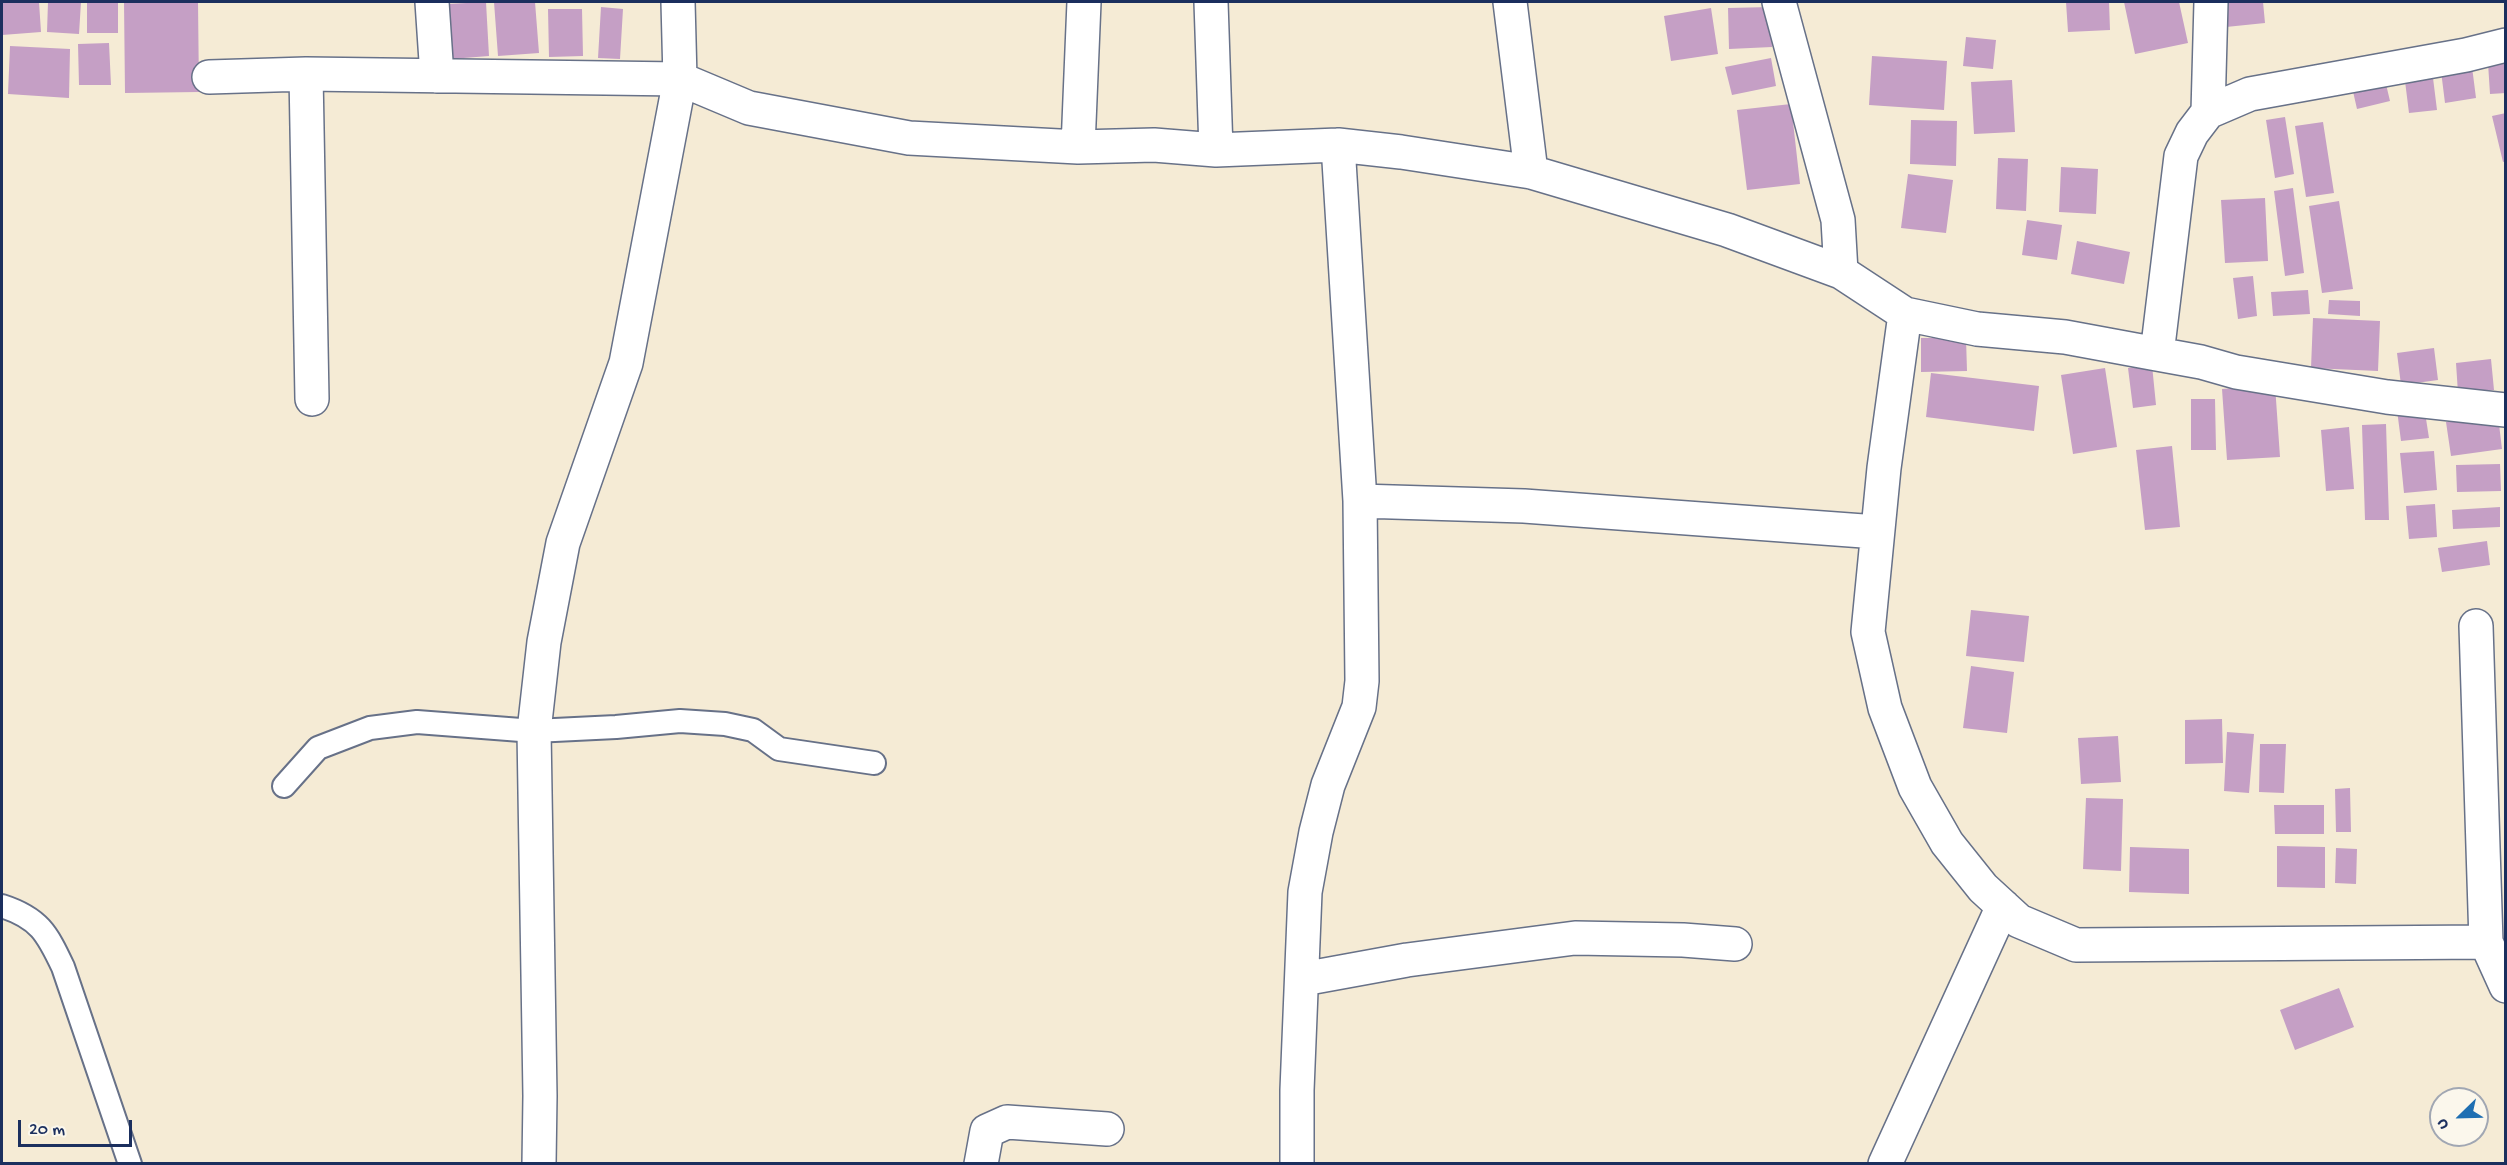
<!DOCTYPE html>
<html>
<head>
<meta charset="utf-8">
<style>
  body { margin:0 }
  #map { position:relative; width:2507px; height:1165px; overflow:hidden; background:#f5ebd5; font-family:"Gochi Hand",sans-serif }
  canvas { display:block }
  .frame { position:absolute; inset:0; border:3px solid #1b2f5e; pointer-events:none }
  .north { position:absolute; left:2429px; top:1087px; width:60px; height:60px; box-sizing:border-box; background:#fbf7ec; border:2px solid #a1a7b3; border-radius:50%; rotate:247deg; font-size:16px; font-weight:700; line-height:24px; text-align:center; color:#1b2f5e }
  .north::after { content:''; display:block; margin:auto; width:21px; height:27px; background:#1f6fb2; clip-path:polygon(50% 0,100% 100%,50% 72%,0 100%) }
  .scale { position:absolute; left:18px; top:1120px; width:114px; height:27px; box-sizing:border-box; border:3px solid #1b2f5e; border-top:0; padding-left:8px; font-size:18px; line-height:21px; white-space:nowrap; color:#1b2f5e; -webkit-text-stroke:4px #fbf7ec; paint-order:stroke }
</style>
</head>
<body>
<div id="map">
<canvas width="2507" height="1165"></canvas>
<div class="frame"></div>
<div class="north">U</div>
<div class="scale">20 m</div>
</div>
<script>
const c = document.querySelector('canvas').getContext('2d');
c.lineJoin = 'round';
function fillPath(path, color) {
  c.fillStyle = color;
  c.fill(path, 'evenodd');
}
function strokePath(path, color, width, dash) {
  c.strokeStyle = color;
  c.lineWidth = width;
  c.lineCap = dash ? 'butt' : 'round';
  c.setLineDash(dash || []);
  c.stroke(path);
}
const building = new Path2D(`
  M2 2H39L41 32 2 35Z
  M48 2H81L79 34 47 32Z
  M87 2H118V33H87Z
  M124 2H198L199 92 125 93Z
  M486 2 489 56 451 59 447 4Z
  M494 2H535L539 53 498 56Z
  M2066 2H2109L2110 30 2068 32Z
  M2124 2H2179L2188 43 2135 54Z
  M2223 2H2263L2265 23 2226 27Z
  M601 7 623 9 620 59 598 58Z
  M1771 7 1772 47 1729 49 1728 8Z
  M1711 8 1718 54 1671 61 1664 16Z
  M548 9H582L583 56 549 57Z
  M1966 37 1996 40 1993 69 1963 66Z
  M109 43 111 85H79L78 44Z
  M10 46 70 49 69 98 8 94Z
  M1872 56 1947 61 1944 110 1869 105Z
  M1771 58 1776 86 1732 95 1725 67Z
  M2471 59 2476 98 2445 103 2440 63Z
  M2506 62V93L2490 94 2488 63Z
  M2433 78 2437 110 2409 113 2405 81Z
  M2012 80 2015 132 1974 134 1971 82Z
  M2385 80 2390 101 2357 109 2352 87Z
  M1791 104 1800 184 1747 190 1737 110Z
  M2506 113V161L2503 162 2492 116Z
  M2285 117 2294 174 2275 178 2266 120Z
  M1911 120 1957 121 1956 166 1910 164Z
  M2323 122 2334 193 2306 197 2295 126Z
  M1998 158 2028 159 2026 211 1996 209Z
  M2061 167 2098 169 2096 214 2059 212Z
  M1908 174 1953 180 1946 233 1901 228Z
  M2293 188 2304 273 2285 276 2274 191Z
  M2265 198 2268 261 2225 263 2221 200Z
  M2339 201 2353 289 2322 293 2309 206Z
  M2027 220 2062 225 2057 260 2022 255Z
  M2077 241 2130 252 2124 284 2071 274Z
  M2253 276 2257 316 2238 319 2233 278Z
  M2308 290 2310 314 2273 316 2271 292Z
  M2329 300 2360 301V316L2328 314Z
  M2313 318 2380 321 2378 371 2311 368Z
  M1921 338H1966L1967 371 1921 372Z
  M2434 348 2438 380 2401 385 2397 353Z
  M2491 359 2494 390 2458 393 2456 363Z
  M2152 365 2156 405 2133 408 2128 368Z
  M2105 368 2117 447 2073 454 2061 375Z
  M1931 373 2039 386 2034 431 1926 417Z
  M2275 385 2280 457 2227 460 2222 389Z
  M2191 399H2215L2216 450H2191Z
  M2424 406 2429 438 2401 441 2397 410Z
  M2498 416 2502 449 2451 456 2446 422Z
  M2386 424 2389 520H2365L2362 425Z
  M2349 427 2354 489 2326 491 2321 430Z
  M2172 446 2180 527 2145 530 2136 450Z
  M2434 451 2437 490 2404 493 2400 453Z
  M2500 464 2501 491 2457 492 2456 465Z
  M2435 504 2437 537 2409 539 2406 506Z
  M2500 507V527L2453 529 2452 510Z
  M2487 541 2490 565 2442 572 2438 548Z
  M1971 610 2029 616 2024 662 1966 656Z
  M1971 666 2014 672 2007 733 1963 728Z
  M2222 719 2223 763 2185 764V720Z
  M2227 732 2254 734 2249 793 2224 791Z
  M2118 736 2121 782 2081 784 2078 738Z
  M2260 744H2286L2284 793 2259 792Z
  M2350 788 2351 832H2336L2335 789Z
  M2086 798 2123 799 2121 871 2083 869Z
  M2274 805H2324V834H2275Z
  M2277 846 2325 847V888L2277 887Z
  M2130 847 2189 849V894L2129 892Z
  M2336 848 2357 849 2356 884 2335 883Z
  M2339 988 2354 1027 2295 1050 2280 1010Z`);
const lane = new Path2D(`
  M284 786 318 748 370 728 417 722 534 731 616 727 680 721 725 724 753 730 779 749 874 763
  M2 906C39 918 47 933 63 967L130 1164`);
const street = new Path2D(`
  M432 2 437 76
  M1211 2 1216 150
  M1510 2 1531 172
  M1779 2 1838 220 1841 272
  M306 74 312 399
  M209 77 306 74 680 79 749 108 909 138 1078 147 1154 145 1216 150 1338 145 1401 152 1531 172 1727 230 1841 272 1905 314 1977 329 2065 337 2157 354 2181 156 2192 133 2208 112 2250 94 2466 55 2506 45
  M2208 112 2211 2
  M1078 147 1084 2
  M1905 314 1884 468 1868 632 1885 708 1915 787 1947 843 1983 888 2019 921 2076 945 2486 942
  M2157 354 2201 362 2236 372 2387 397 2506 410
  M1360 501 1524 506 1877 532
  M2476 626 2486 942 2506 986
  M1303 979 1407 960 1575 938 1683 940 1735 944
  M539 1164 540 1096 534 731 544 642 563 543 626 363 680 79 678 2
  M981 1164 987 1131 1007 1122 1107 1129
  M1297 1164V1090L1305 892 1316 832 1328 785 1359 707 1362 681 1360 501 1338 145
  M1885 1164 2003 906`);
fillPath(building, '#c59fc5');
strokePath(lane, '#677188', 26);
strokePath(street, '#677188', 36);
strokePath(lane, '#fff', 22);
strokePath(street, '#fff', 33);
</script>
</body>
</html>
